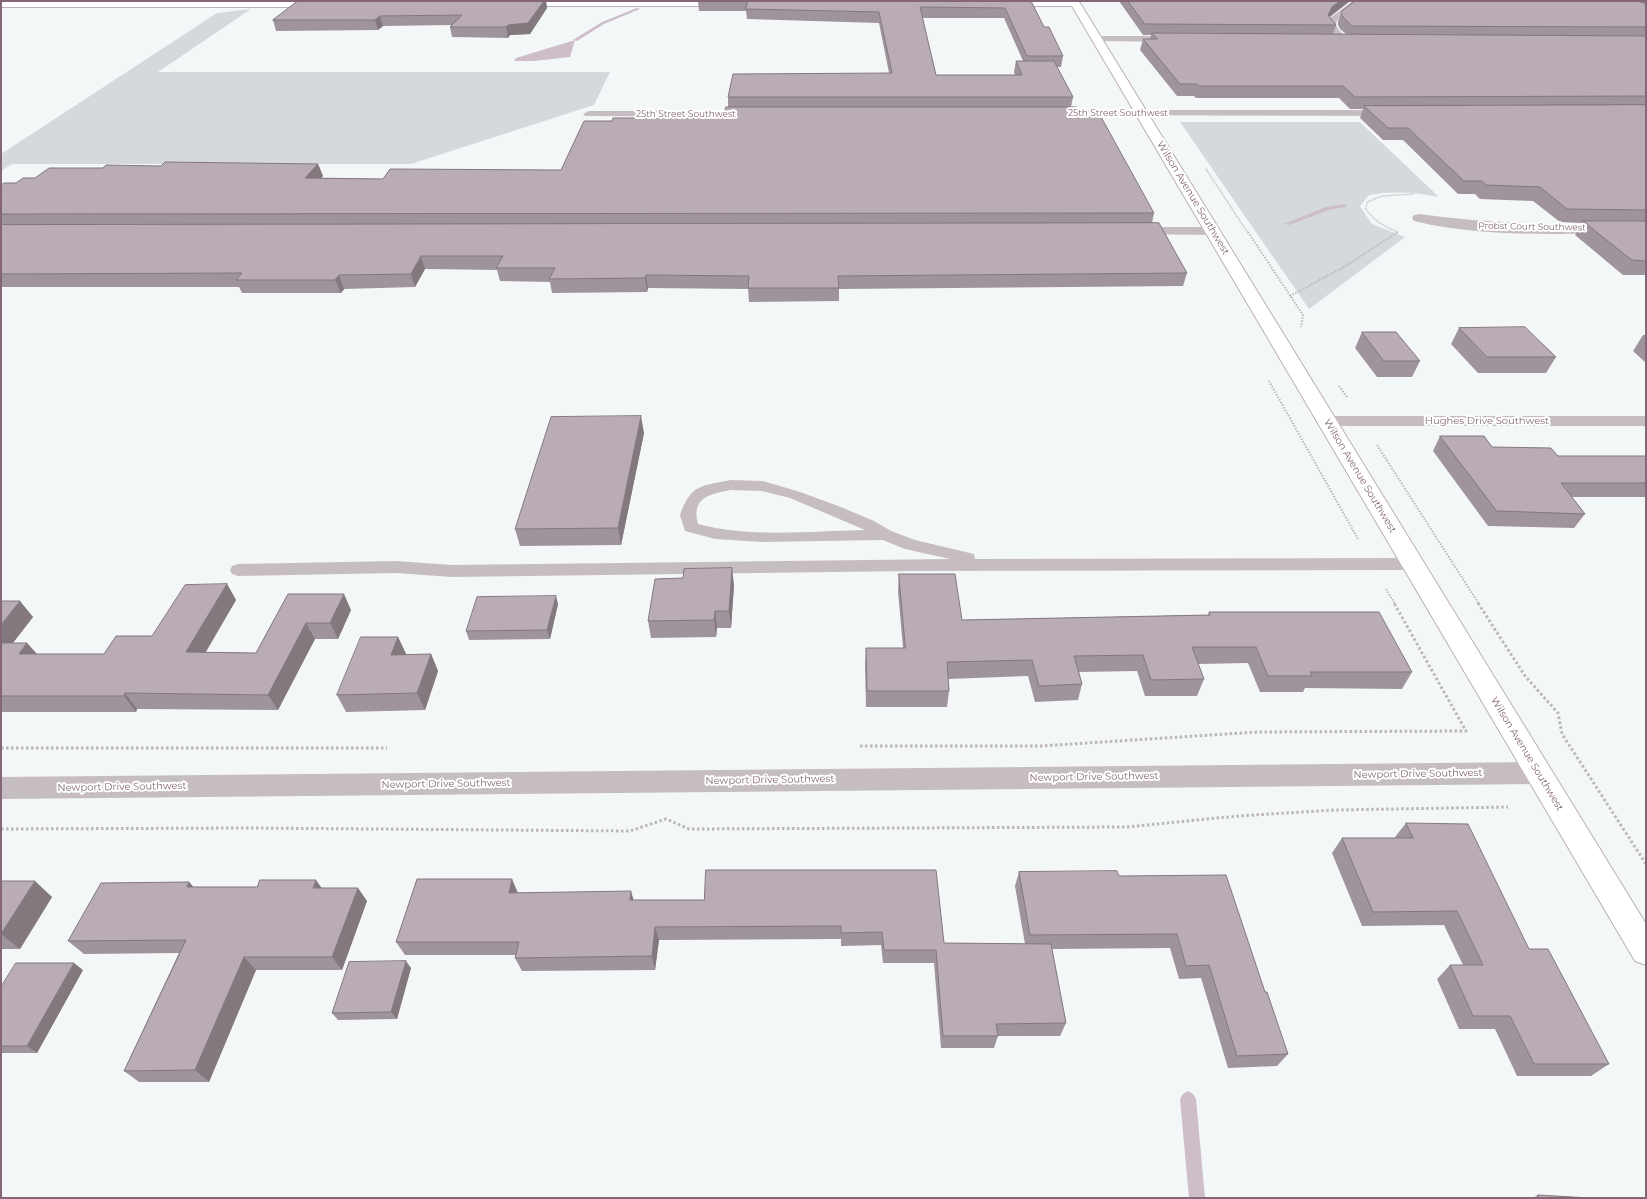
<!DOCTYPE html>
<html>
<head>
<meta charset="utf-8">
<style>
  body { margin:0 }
  #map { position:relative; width:1647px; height:1199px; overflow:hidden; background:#f4f7f7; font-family:Montserrat,sans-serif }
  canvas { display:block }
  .frame { position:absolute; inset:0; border:2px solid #856678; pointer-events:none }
</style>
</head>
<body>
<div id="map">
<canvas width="1647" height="1199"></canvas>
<div class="frame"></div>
</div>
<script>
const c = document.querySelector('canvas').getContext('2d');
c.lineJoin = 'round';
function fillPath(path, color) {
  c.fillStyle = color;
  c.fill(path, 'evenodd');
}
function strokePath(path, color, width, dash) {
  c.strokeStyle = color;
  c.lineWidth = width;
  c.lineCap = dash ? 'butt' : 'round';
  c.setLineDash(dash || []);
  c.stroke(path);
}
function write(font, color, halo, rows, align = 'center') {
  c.font = font + ' Montserrat,sans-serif';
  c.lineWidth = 4;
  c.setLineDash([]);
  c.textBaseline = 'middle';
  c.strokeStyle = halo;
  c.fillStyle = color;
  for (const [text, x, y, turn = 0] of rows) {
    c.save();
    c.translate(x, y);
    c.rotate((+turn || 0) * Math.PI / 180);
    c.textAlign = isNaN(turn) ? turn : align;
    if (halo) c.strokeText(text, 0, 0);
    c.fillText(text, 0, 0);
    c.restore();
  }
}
const green = new Path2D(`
  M251 9 158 72H610L594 105 411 164H12L1 171V154L217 13Z
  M1180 122H1360L1439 197C1414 192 1393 191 1369 195L1360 206 1372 224 1405 237 1309 309Z`);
const water = new Path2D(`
  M575 40 570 57 534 61H514L516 58Z`);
const stream = new Path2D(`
  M637 8 640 9 604 24 577 41 573 40 602 22Z
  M1344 204 1347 206 1346 207 1329 210 1289 225 1284 224 1326 207Z
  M1188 1091 1193 1094 1196 1099 1205 1198H1189L1180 1099 1183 1094Z`);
const pathFar2 = new Path2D(`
  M1206 169 1248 233
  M1398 232C1385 227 1374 221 1366 209L1367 202 1382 196 1414 194`);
const pathFar1 = new Path2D(`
  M1248 232 1303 315 1301 327
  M1290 296 1344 267 1398 232
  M1269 381 1358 539
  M1339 386 1347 397
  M1377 445 1479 604
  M1386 589 1395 604`);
const path = new Path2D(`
  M1478 603 1525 676 1558 713 1562 734 1646 864
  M860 746H1041L1257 732 1466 731 1394 603
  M1 748H387
  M1 829 246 828 630 831 666 819 689 829 1126 827 1238 816 1334 810 1508 807`);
const lane = new Path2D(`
  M731 480 763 481 800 492 841 507 874 521 891 531 915 540 974 554 975 559 1413 558 1419 560 1421 564 1419 568 1413 570 912 571 452 577 396 573 238 576 232 574 230 570 232 566 238 564 396 561 452 565 950 559 905 549 883 540 762 542 715 539 685 531 680 515C691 484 701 486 731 480ZM731 490 762 491 790 498 865 530C812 531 749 538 698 524 691 497 710 494 731 490Z`);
const street = new Path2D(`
  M1353 1H1362L1337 21 1336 25 1339 30 1350 40 1345 43 1332 34 1326 25 1330 18Z
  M1097 36H1181L1186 39 1181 42 1094 41 1092 39Z
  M1051 110H1391L1397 113 1391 116 1047 115 1045 113Z
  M589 111H755L761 114 755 117 585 116 583 114Z
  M1419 214C1495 225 1569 224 1646 225V233C1572 233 1486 239 1414 221L1412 218 1414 215Z
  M1134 227H1212L1217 228 1219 231 1217 234 1212 235 1129 234 1127 231 1129 228Z
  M1327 416H1646V426H1327L1321 425 1318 421 1321 417Z
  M1539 762 1548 765 1552 773 1548 781 1539 784 1 799V777Z`);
const secondary = new Path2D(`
  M1 1H325L329 4 325 7H1Z
  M515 1H731L733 3 729 6H517L513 3Z
  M1001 1H1078L1080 3 1646 924V965L1635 961 1072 6H1003L999 3Z`);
const wall = new Path2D(`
  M298 1H546L547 8 530 34 510 35 508 38 452 37 450 27 451 25 383 26 378 30 276 31 273 20Z
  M698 1H1031L1044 27 1063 56 1061 67H1057L1073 97 1071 107 1081 115 1154 213 1152 223 1187 273 1183 286 839 289V301L749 302 748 289 648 288 647 292 552 293 550 282 500 281 497 270 425 269 415 287 344 289 341 293H242L239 287H1V185L16 183 35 178 103 168 161 166 318 164 323 176 321 178 383 179 561 170 612 121 723 118 728 107V97L889 73 879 23 747 19 746 11H699ZM922 18H1004L1023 61H1016L1014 72 1015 75H936Z
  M1119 1H1350L1330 17 1336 25 1333 34H1346L1340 29 1338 25V22L1342 11 1355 1H1646V275H1623L1575 235 1582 223 1560 222 1533 201 1480 199 1475 194H1458L1403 140H1383L1360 118 1363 109H1350L1339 98H1196L1194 96H1177L1140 50 1143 39H1150L1151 35H1143Z
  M1459 328 1556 357 1546 373H1478L1451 344Z
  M1362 332 1420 361 1412 377H1377L1355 348Z
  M1643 335H1646V363L1633 351Z
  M644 433 621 545 520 546 515 529Z
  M1440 436 1492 447 1558 456H1646V497H1572L1585 514 1574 528 1488 526 1433 451Z
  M899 574 962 620 1208 615 1209 612 1412 672 1402 689 1305 688 1303 692H1260L1248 663 1198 664 1204 679 1197 696H1145L1137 671 1079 672 1082 684 1078 700 1035 702 1028 676 948 679 949 691 947 707H866L865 665 866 648H903L898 591Z
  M227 584 236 600 206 652 256 653 288 594 351 610 338 639H315L278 710 137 709 136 712H1V601L33 617 13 643H27L37 654H104L152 636Z
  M734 585 731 628H717L716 637 651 638 648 621Z
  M558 604 550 639 469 640 466 631Z
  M398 637 406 654V655L431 654 438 671 425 710 346 712 337 695Z
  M1406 823 1529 949 1609 1064 1591 1076H1517L1495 1029H1459L1437 979 1450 965H1463L1444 925 1362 926 1332 853 1342 838H1396L1395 837Z
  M1019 872 1119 876 1265 992 1288 1054 1277 1066 1228 1068 1201 978 1179 979 1170 948 1052 949 1066 1023 1060 1036H998L994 1048H941L934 963H883L881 945 841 946V939L659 940 655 970 522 971 515 958 516 955H405L396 942 518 893 633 900H704L944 943 1025 944 1015 886Z
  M1 881 52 897 20 949H1Z
  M189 882 193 887 322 888 367 901 342 970H256L209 1082H139L124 1071 179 953 84 954 68 941Z
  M411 968 397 1019 338 1020 332 1013Z
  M83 970 37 1053H1V987Z
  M1538 1195 1590 1198H1533Z`);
const shadedWall = new Path2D(`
  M544 1H546L547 8 530 34 510 35 508 38 506 27 508 25Z
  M1340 1H1350L1329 17 1325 25 1328 15 1332 7Z
  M380 16 383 26 378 30 375 20Z
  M318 164 323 176 310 191 305 178Z
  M421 256 425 269 415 287 411 274Z
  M339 275 344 289 341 293 335 280Z
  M646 275 648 288 647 292 645 278Z
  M641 416 644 433 621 545 618 528Z
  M732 568 734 585 731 628 729 611Z
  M227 584 236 600 196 668 186 652Z
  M344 594 351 610 338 639 330 623Z
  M556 596 558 604 550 639 547 630Z
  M20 601 33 617 1 658V625Z
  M715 611 717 628 716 637 714 620Z
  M306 623 315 639 278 710 268 695Z
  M398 637 406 654 399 672 391 655Z
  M27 643 41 659 19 654Z
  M431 654 438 671 425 710 417 693Z
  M125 693 137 709 136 712 124 696Z
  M512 879 518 893H509Z
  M316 880 326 894 313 888Z
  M35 881 52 897 20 949 1 934Z
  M189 882 201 895 187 887Z
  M358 888 367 901 342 970 332 957Z
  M631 891 635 905 630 900Z
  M655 927 659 940 655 970 652 956Z
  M244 957 256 970 209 1082 195 1070Z
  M406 961 411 968 397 1019 391 1012Z
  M74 963 83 970 37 1053 27 1046Z`);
const building = new Path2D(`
  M298 1H544L528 23 508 25 506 27H450L462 15 380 16 375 20H273Z
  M748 1H1031L1044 27H1049L1063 56H1027L1005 8 920 7 936 75H1022L1016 61H1054L1073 97H728L733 74 892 73 879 12 746 9Z
  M1128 1H1340L1332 7 1328 15 1336 25 1145 24Z
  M1355 1H1638L1646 4V27L1352 26 1344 18 1341 14 1342 11Z
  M1152 33 1646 36V96L1355 97 1343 86H1199L1197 84H1180L1143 39H1157Z
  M1646 105V210L1567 209 1540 187 1486 185 1482 181H1464L1408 128H1388L1364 106Z
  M726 107H1077L1081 115H1100L1154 213 1 214V185L4 183H16L23 178H35L49 168H103L106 165 161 166 165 162 318 164 305 178 383 179 390 169 561 170 584 121H612L613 118H723Z
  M1583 221H1646V261L1632 260Z
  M1159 223 1187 273 838 276 839 288H748L749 276 646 275 645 278 549 279 555 268H496L503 256H421L411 274 339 275 335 280H236L242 273 1 274V225Z
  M1525 327 1556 357H1487L1459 328Z
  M1362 332H1396L1420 361H1384Z
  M641 416 618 528 515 529 551 417Z
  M1440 436H1484L1492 447 1551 448 1558 456H1646V483H1561L1585 514 1497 511Z
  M732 568 729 611H715L714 620 648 621 655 579 683 578 684 569Z
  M899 574H955L962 620 1210 615 1209 612H1379L1412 672H1310L1312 676H1268L1256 647H1192L1204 679 1151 680 1143 655 1074 656 1082 684 1039 686 1032 660 947 662 949 691H867L866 648H905Z
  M227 584 186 652 256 653 288 594H344L330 623H306L268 695 125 693 124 696H1V643H27L19 654H104L116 636H152L185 585Z
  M556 596 547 630 466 631 477 597Z
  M1 601H20L1 625Z
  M361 637H398L391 655 431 654 417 693 337 695Z
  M1406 823 1468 824 1529 949H1548L1609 1064H1534L1510 1016H1473L1450 965H1483L1457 911 1373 912 1342 838H1413Z
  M706 870H936L944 943 1051 944 1066 1023 996 1024 998 1036H943L936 950H884L882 932 841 933V926L655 927 652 956 515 958 519 942H396L417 879H512L509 893 631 891 630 900H704Z
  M1117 871 1119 876 1226 875 1265 992H1267L1288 1054 1237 1056 1209 965 1186 966 1177 934 1030 935 1019 872Z
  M260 880H316L313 888H358L332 957H244L195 1070 124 1071 186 940 68 941 101 883 189 882 187 887H257Z
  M1 881H35L1 934Z
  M406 961 391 1012 332 1013 349 962Z
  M16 963H74L27 1046H1V987Z
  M1538 1195 1590 1198H1539Z`);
const farStreetnames = [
  ["25th Street Southwest",1118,113],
  ["25th Street Southwest",686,114],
  ["Probst Court Southwest",1532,227,1]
];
const streetNames = [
  ["Wilson Avenue Southwest",1193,198,59],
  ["Hughes Drive Southwest",1487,421],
  ["Wilson Avenue Southwest",1360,476,59],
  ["Wilson Avenue Southwest",1527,754,59],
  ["Newport Drive Southwest",1418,774,-1],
  ["Newport Drive Southwest",1094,777,-1],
  ["Newport Drive Southwest",770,780,-1],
  ["Newport Drive Southwest",446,784,-1],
  ["Newport Drive Southwest",122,787,-1]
];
fillPath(green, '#d5d9de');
fillPath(water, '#cdbeca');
fillPath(stream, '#cdbeca');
strokePath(secondary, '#bbb0b6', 2);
strokePath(pathFar2, '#bcb6ba', 1.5, [1, 1]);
strokePath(pathFar1, '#bcb6ba', 2, [1.5, 1.5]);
strokePath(path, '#bcb6ba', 3, [2.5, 2.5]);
fillPath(lane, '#c6bdc2');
fillPath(street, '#c6bdc2');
fillPath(secondary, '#fff');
fillPath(wall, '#9f949b');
fillPath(shadedWall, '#82787e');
fillPath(building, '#b9acb4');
strokePath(building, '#82787e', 1);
write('9px', '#856678', '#fff', farStreetnames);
write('10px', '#856678', '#fff', streetNames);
</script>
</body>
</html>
